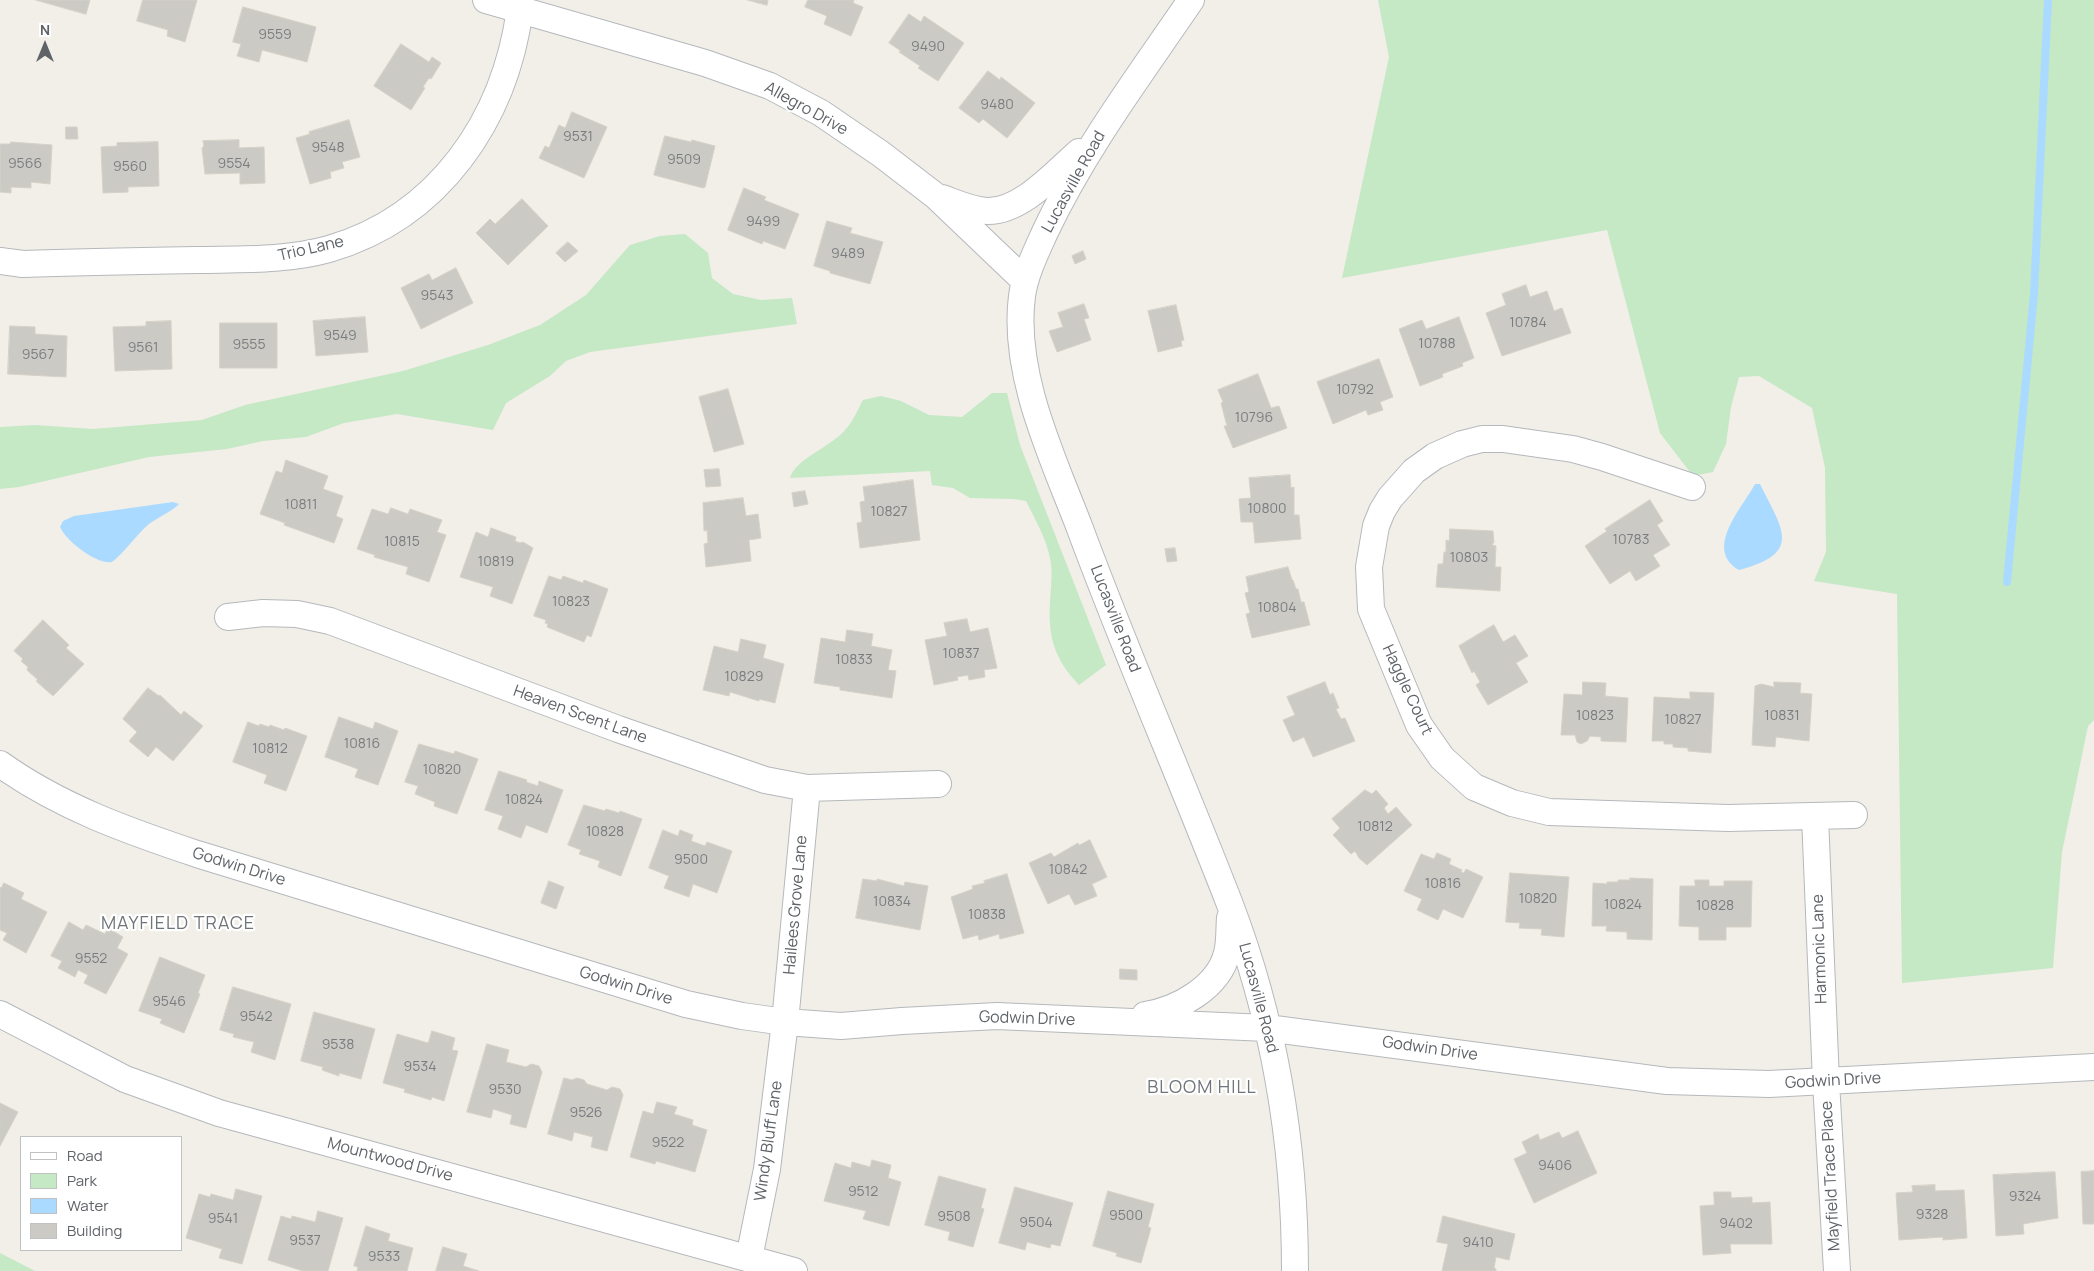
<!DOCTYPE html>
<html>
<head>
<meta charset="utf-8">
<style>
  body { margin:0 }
  #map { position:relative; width:2094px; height:1271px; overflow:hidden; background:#f1efe8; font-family:Manrope,sans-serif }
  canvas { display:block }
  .legend { position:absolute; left:20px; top:1136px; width:162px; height:115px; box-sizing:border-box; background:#fff; border:1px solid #bfc1c3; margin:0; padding:6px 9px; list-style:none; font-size:15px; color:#5f6368 }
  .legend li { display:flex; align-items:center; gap:10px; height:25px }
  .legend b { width:25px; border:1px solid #bfc1c3 }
  .north { position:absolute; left:20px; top:20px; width:50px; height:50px; -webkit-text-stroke:4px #fff; paint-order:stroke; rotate:0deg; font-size:14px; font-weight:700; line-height:20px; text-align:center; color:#5f6368 }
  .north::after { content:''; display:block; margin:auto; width:18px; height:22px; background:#5f6368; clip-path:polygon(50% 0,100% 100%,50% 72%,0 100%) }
</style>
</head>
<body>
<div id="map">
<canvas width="2094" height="1271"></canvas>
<ul class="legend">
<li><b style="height:6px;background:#fff"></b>Road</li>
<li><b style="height:14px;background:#c5e8c5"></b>Park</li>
<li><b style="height:14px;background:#aadaff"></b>Water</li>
<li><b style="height:14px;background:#cccac5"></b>Building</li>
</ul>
<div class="north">N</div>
</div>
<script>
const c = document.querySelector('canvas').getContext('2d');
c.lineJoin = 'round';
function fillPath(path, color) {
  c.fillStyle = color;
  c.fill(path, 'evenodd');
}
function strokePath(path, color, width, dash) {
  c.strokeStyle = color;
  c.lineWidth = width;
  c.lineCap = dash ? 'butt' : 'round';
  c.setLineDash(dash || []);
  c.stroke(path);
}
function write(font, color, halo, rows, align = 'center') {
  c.font = font + ' Manrope,sans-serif';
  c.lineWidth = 4.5;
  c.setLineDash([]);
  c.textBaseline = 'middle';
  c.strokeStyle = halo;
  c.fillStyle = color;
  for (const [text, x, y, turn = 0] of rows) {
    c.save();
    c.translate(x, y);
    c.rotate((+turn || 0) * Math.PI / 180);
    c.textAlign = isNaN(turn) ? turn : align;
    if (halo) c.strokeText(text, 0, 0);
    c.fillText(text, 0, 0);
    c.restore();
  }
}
const green = new Path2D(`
  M1378 0H2094V720L2088 726 2062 852 2053 968 1902 983 1897 594 1814 581 1826 552 1825 468 1812 408 1759 376 1739 377 1731 407 1726 444 1713 472 1693 476 1660 433 1607 230 1342 278 1389 57Z
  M685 234 708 253 712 278 733 294 761 300 792 298 797 324 590 352 566 361 550 376 506 403 493 430 397 414 344 423 306 437 263 441 227 449 149 457 19 487 0 489V427L35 425 93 429 202 420 245 405 403 371 488 345 540 325 586 295 630 245 660 236Z
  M992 393H1007L1020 445 1106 665 1079 685C1054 658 1048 638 1050 601 1051 587 1053 572 1050 558 1046 538 1035 519 1026 501L1014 499 970 498 953 488 932 485 930 471 790 478C795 459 831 447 845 430 853 422 858 409 863 400L881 396 901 401 929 415 962 417Z
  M0 1253 35 1271H0Z`);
const water = new Path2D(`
  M1755 484H1760C1782 529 1804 553 1739 570 1703 549 1743 507 1755 484Z
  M173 502 179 504C173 511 158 517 149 524 136 535 126 551 112 562 97 565 66 541 60 527L63 521 74 516Z`);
const stream = new Path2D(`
  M2007 582 2034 294 2048 0`);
const building = new Path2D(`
  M36 0H90L86 14Z
  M143 0H197L185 42 167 36 168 30 137 21Z
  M748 0H768L767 5Z
  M808 0H854L853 3 863 7 851 36 824 24 827 16 805 7Z
  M243 7 316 27 307 62 262 50 259 62 237 56 241 44 233 42Z
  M909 14 921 22 924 16 964 43 938 81 918 68 920 66 899 52 901 51 889 43Z
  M401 44 429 62 432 57 441 63 431 79 429 78 423 87 425 88 411 110 374 86Z
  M988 71 1000 80 1001 77 1035 103 1007 138 983 119 979 123 959 108Z
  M572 112 607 127 584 178 539 158 545 146 549 148 559 125 565 128Z
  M349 120 360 157 342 162 344 168 330 172 331 178 310 184 296 138 310 134 309 132Z
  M66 127H77L78 139H66Z
  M665 136 691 142 692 140 715 146 705 187 703 188 654 175Z
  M239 140V148L264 147 265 183 240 184V173L205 174 202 148 204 146 203 141Z
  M11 142 52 145 50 184 31 182V188L11 187V193L0 192V144H10Z
  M158 142 159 186 128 187V192L103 193 101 147 117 146V143Z
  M744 188 766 197 764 200 799 214 785 249 763 241 762 244 728 230Z
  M522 199 548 226 508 265 476 233 490 219 495 224Z
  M827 221 852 228 850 233 883 242 870 284 830 273V271L814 266Z
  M568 242 578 251 565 262 556 253Z
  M1083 251 1086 259 1075 264 1072 256Z
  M456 268 473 303 421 329 401 288 429 274 432 280Z
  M1526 285 1530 297 1547 291 1554 311 1562 308 1571 333 1502 356 1486 313 1506 305 1502 294Z
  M1084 304 1089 318 1084 319 1091 340 1057 352 1049 331 1063 327 1058 313Z
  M1176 305 1184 340 1181 341 1182 346 1158 352 1148 311Z
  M365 317 368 352 316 356 313 321Z
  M1459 317 1474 358 1462 363 1463 366 1442 374 1443 377 1420 386 1399 329 1422 320 1426 329Z
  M171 321 172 369 115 371 113 327 146 326V322Z
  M220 323H277V368H220Z
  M10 326 35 327V334L67 336 66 377 8 374Z
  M1379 359 1393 397 1380 402 1383 410 1368 415 1366 410 1333 424 1317 382Z
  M1258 374 1271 408 1279 406 1287 428 1233 448 1224 426H1227L1221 403 1223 402 1218 390Z
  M728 389 744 444 714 452 699 397Z
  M286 460 328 476 323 489 343 496 336 516 343 519 334 543 284 525 285 523 260 514 276 471 282 473Z
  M719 469 721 486 706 487 704 470Z
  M1290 475 1291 488 1294 487V515H1299L1301 539 1255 543 1253 522H1241L1239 499 1251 498 1249 478Z
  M913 480 920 540 860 548 857 523 862 522 860 502 865 501 863 487Z
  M805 491 808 504 794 507 792 493Z
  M743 498 746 516 758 514 761 538 749 540 751 561 706 567 704 544 708 543 707 530 704 531 703 503Z
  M1650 500 1663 521 1657 525 1670 545 1653 555 1660 566 1636 581 1630 571 1610 584 1585 546 1601 535 1607 531 1605 529Z
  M391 508 408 514 410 509 442 520 437 532 446 535 429 582 406 574 408 567 374 557 375 555 357 549 372 509 388 514Z
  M491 528 516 537 515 541 520 543 523 542 533 548 512 604 490 596 493 587 460 577 476 532 488 537Z
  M1450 529 1493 531 1494 542 1492 545 1496 546 1495 567H1501L1500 591 1436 587 1438 564H1443L1444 552H1446V540L1449 541Z
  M1175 548 1177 561 1167 562 1165 549Z
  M1288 567 1292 580H1293L1296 589H1298L1301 602H1304L1310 625 1252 638 1246 614 1250 613 1245 593 1249 592 1246 577Z
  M549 576 561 580 563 576 583 583 584 580 608 589 591 637 587 635 584 642 547 627 548 624 545 623 546 620 534 616Z
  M967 619 970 632 988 628 997 668 984 670 985 677 969 680 968 675 957 677 958 680 934 685 925 640 947 636 944 623Z
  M43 620 69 645 66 648 84 664 53 696 36 681 38 680 27 670 28 667 21 661 23 659 14 651Z
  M1494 625 1503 642 1515 635 1528 656 1516 663 1528 682 1488 705 1476 685 1480 682 1474 671 1472 673 1459 646Z
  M847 630 873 634 871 646 892 650 888 670 896 671 892 698 840 690V687L814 683 821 638 845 642Z
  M741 639 766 645 763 658 784 664 775 703 759 699V701L730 692 729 696 703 690 714 646 738 652Z
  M1325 682 1330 695 1333 693 1339 708 1336 709 1341 719 1345 718 1355 741 1313 757 1304 737 1293 742 1283 720 1295 715 1287 697Z
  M1583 682 1606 683 1605 696 1628 698 1626 742 1601 741V737L1590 736 1587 741 1581 744 1577 742 1575 735H1561L1564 694 1582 695Z
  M1774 682 1801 683 1800 693 1812 694 1809 741 1776 737 1775 747 1752 745 1755 686 1761 684 1774 687Z
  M148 688 159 696 160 695 181 715 184 711 203 726 173 761 156 747 148 757 129 741 137 732 123 719Z
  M1690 692 1714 693 1711 753 1688 751V748L1673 747V744H1664V741H1652L1654 697 1690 699Z
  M339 717 373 729 375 722 398 731 378 785 355 777 358 769 325 757Z
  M248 722 259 726 260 724 269 727 270 725 284 730 285 728 307 736 286 791 264 783 267 775 233 762Z
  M419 744 454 754 455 751 478 759 457 814 434 806 435 802 415 794 418 786 405 782Z
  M499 771 527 780 526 782 538 786 539 781 563 790 547 833 526 825 521 838 498 829 503 816 485 810Z
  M1365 790 1372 794 1376 790 1388 804 1384 808 1388 814 1396 807 1412 825 1367 865 1359 858 1355 851 1351 854 1333 835 1340 828 1332 819Z
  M584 805 605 811 606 809 619 813 620 811 642 819 621 876 598 867 600 861 579 854 581 850 568 845Z
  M663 830 678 836 680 830 693 835 691 841 705 846 707 842 732 851 717 893 693 884 689 897 664 888 669 876 649 868Z
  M1090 840 1107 877 1092 884 1097 896 1075 905 1069 894 1048 904 1029 863 1051 853 1054 857 1078 843 1079 845Z
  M1437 853 1451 859 1449 864 1462 870 1461 872 1464 873 1466 869 1483 877 1463 918 1443 909 1438 920 1417 910 1422 899 1404 891 1421 854 1434 859Z
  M1510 873 1569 877 1564 937 1541 935 1542 929 1519 928 1520 923 1506 922Z
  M1007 874 1024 933 1000 939 999 934 979 940 978 935 963 939 951 897 973 889 972 886 985 883 984 881Z
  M1630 878 1653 879 1652 940 1627 939V932L1606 931 1607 926H1592L1593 883 1607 884V882H1618V880H1630Z
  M863 879 877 881V879L904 886 905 882 928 886 920 930 856 918Z
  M1695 880H1709V886H1724V881H1752L1751 927H1726V940H1699V927L1679 926 1680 886H1695Z
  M549 881 564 887 556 909 541 903Z
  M4 883 24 893 21 899 47 912 26 953 3 940 7 933 0 930V887L1 888Z
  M69 922 83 930 86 925 105 934 108 928 123 937 117 948 128 954 106 994 84 983 88 975 78 970 75 977 58 968 62 961 51 956Z
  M160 957 205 975 198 993 200 994 184 1033 160 1023 162 1019 139 1011Z
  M1120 969 1137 970V980L1120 979Z
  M233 987 291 1004 275 1060 251 1052 254 1042 233 1037 234 1034 220 1030Z
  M314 1012 375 1029 361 1079 339 1073V1076L322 1070 323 1067 301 1061Z
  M432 1031 455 1038 452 1050 458 1051 444 1101 432 1097 431 1100 404 1092 405 1089 383 1083 397 1034 428 1043Z
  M487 1044 509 1050 506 1062 526 1067 531 1064 539 1066 542 1072 526 1128 510 1124 512 1115 493 1109 491 1118 467 1112Z
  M564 1078 572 1080 577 1078 584 1080 587 1084 607 1090 612 1087 620 1089 623 1095 607 1151 591 1147 593 1137 574 1132 572 1141 548 1134Z
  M657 1102 677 1107 674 1114 693 1120 692 1125 707 1130 695 1172 656 1161 655 1164 630 1157 643 1111 653 1114Z
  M0 1103 18 1112 0 1146Z
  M1578 1131 1597 1173 1534 1203 1514 1159 1527 1153 1522 1142 1538 1134 1540 1140 1559 1132 1562 1138Z
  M872 1160 891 1165 888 1178 901 1182 889 1226 863 1219 866 1211 824 1201 835 1163 851 1168 852 1162 870 1167Z
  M2094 1171V1224H2083L2081 1172Z
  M2055 1172 2058 1218 2023 1224 2024 1234 1996 1236 1993 1175Z
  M939 1176 986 1189 981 1208 984 1209 973 1247 948 1240 950 1232 925 1225Z
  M1935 1185V1191L1964 1190 1967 1238 1943 1240V1237L1899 1240 1896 1193 1913 1192 1912 1186Z
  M1015 1187 1073 1203 1060 1246 1051 1244 1050 1248 1027 1242 1025 1250 999 1243Z
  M236 1189 262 1196 242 1264 219 1258 222 1249 186 1238 199 1194 210 1197 211 1194 233 1200Z
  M1108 1191 1154 1204 1148 1227 1151 1228 1141 1263 1116 1256 1117 1253 1093 1246Z
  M1714 1192H1731V1198L1752 1197V1203L1770 1202 1772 1244H1730L1731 1253 1703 1255 1700 1206 1714 1205Z
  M318 1211 343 1218 328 1271H303L268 1260 281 1216 291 1219 292 1216 315 1222Z
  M1443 1216 1515 1234 1509 1260 1496 1257 1494 1268 1496 1269V1271H1442L1448 1244 1437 1242Z
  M366 1226 390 1234 388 1241 413 1248 407 1271H357L358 1267 354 1266Z
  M443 1247 467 1254 463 1266 479 1271H436Z`);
const minor = new Path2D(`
  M486 0 705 63 770 86 821 113 881 154 937 197 1025 281
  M1191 0C1140 75 1084 149 1045 232 1036 252 1025 274 1022 296 1012 373 1052 456 1079 526 1126 653 1180 776 1229 902 1274 1019 1295 1146 1295 1271
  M942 198C956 203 971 210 987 211 1021 212 1055 173 1079 152
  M0 261 23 264C81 262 139 261 197 260 241 259 286 261 329 249 439 217 505 120 520 9
  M1692 487 1602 457 1573 449 1503 439H1482L1462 444 1435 456 1414 471 1390 498 1382 511 1376 526 1369 567 1371 609 1419 725 1442 758 1474 787 1512 803 1549 812 1728 818 1854 815
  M228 617 263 613 297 614 330 621 618 729 765 780 807 788 938 784
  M0 764C60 807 128 831 197 854L686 1004 742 1016 785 1022 841 1026 902 1021 997 1016 1267 1028 1667 1081 1769 1084 2094 1067
  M1815 816 1826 1082 1837 1271
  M0 1014 125 1079 219 1113 794 1271
  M1145 1015C1178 1010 1219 987 1227 953 1230 942 1229 929 1230 918
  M749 1258 767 1169 785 1022 807 788`);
const numberNames = [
  ["9559",275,35],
  ["9490",928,47],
  ["9480",997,105],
  ["9531",578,137],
  ["9548",328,148],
  ["9509",684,160],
  ["9566",25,164],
  ["9554",234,164],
  ["9560",130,167],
  ["9499",763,222],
  ["9489",848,254],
  ["9543",437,296],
  ["10784",1528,323],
  ["9549",340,336],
  ["10788",1437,344],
  ["9555",249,345],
  ["9561",143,348],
  ["9567",38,355],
  ["10792",1355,390],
  ["10796",1254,418],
  ["10811",301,505],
  ["10800",1267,509],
  ["10827",889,512],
  ["10783",1631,540],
  ["10815",402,542],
  ["10803",1469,558],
  ["10819",496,562],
  ["10823",571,602],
  ["10804",1277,608],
  ["10837",961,654],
  ["10833",854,660],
  ["10829",744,677],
  ["10823",1595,716],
  ["10831",1782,716],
  ["10827",1683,720],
  ["10816",362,744],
  ["10812",270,749],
  ["10820",442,770],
  ["10824",524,800],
  ["10812",1375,827],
  ["10828",605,832],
  ["9500",691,860],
  ["10842",1068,870],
  ["10816",1443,884],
  ["10820",1538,899],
  ["10834",892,902],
  ["10824",1623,905],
  ["10828",1715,906],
  ["10838",987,915],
  ["9552",91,959],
  ["9546",169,1002],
  ["9542",256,1017],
  ["9538",338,1045],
  ["9534",420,1067],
  ["9530",505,1090],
  ["9526",586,1113],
  ["9522",668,1143],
  ["9406",1555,1166],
  ["9512",863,1192],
  ["9324",2025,1197],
  ["9328",1932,1215],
  ["9500",1126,1216],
  ["9508",954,1217],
  ["9541",223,1219],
  ["9504",1036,1223],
  ["9402",1736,1224],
  ["9537",305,1241],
  ["9410",1478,1243],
  ["9533",384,1257]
];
const streetNames = [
  ["Allegro Drive",806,109,29],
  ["Lucasville Road",1074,182,-61],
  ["Trio Lane",311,249,-13],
  ["Lucasville Road",1115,619,69],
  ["Haggle Court",1407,690,65],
  ["Heaven Scent Lane",580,715,20],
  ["Godwin Drive",239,867,17],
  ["Hailees Grove Lane",796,905,-85],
  ["Harmonic Lane",1820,949,-92],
  ["Godwin Drive",626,986,17],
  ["Lucasville Road",1258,998,75],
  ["Godwin Drive",1027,1019,2],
  ["Godwin Drive",1430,1049,8],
  ["Godwin Drive",1833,1081,-3],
  ["Windy Bluff Lane",769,1141,-82],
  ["Mountwood Drive",390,1160,15],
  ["Mayfield Trace Place",1831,1176,-93]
];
const neighbourhoodNames = [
  ["MAYFIELD TRACE",178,924],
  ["BLOOM HILL",1202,1088]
];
fillPath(green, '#c5e8c5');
fillPath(water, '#aadaff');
strokePath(stream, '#aadaff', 8);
fillPath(building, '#cccac5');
strokePath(building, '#d6d1c6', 1);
strokePath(minor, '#b5b8bc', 28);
strokePath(minor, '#fff', 26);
write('14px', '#7a7d7f', null, numberNames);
write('16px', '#5f6368', '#fff', streetNames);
c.letterSpacing = '1px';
write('18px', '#70757a', '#fff', neighbourhoodNames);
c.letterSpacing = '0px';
</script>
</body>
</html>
